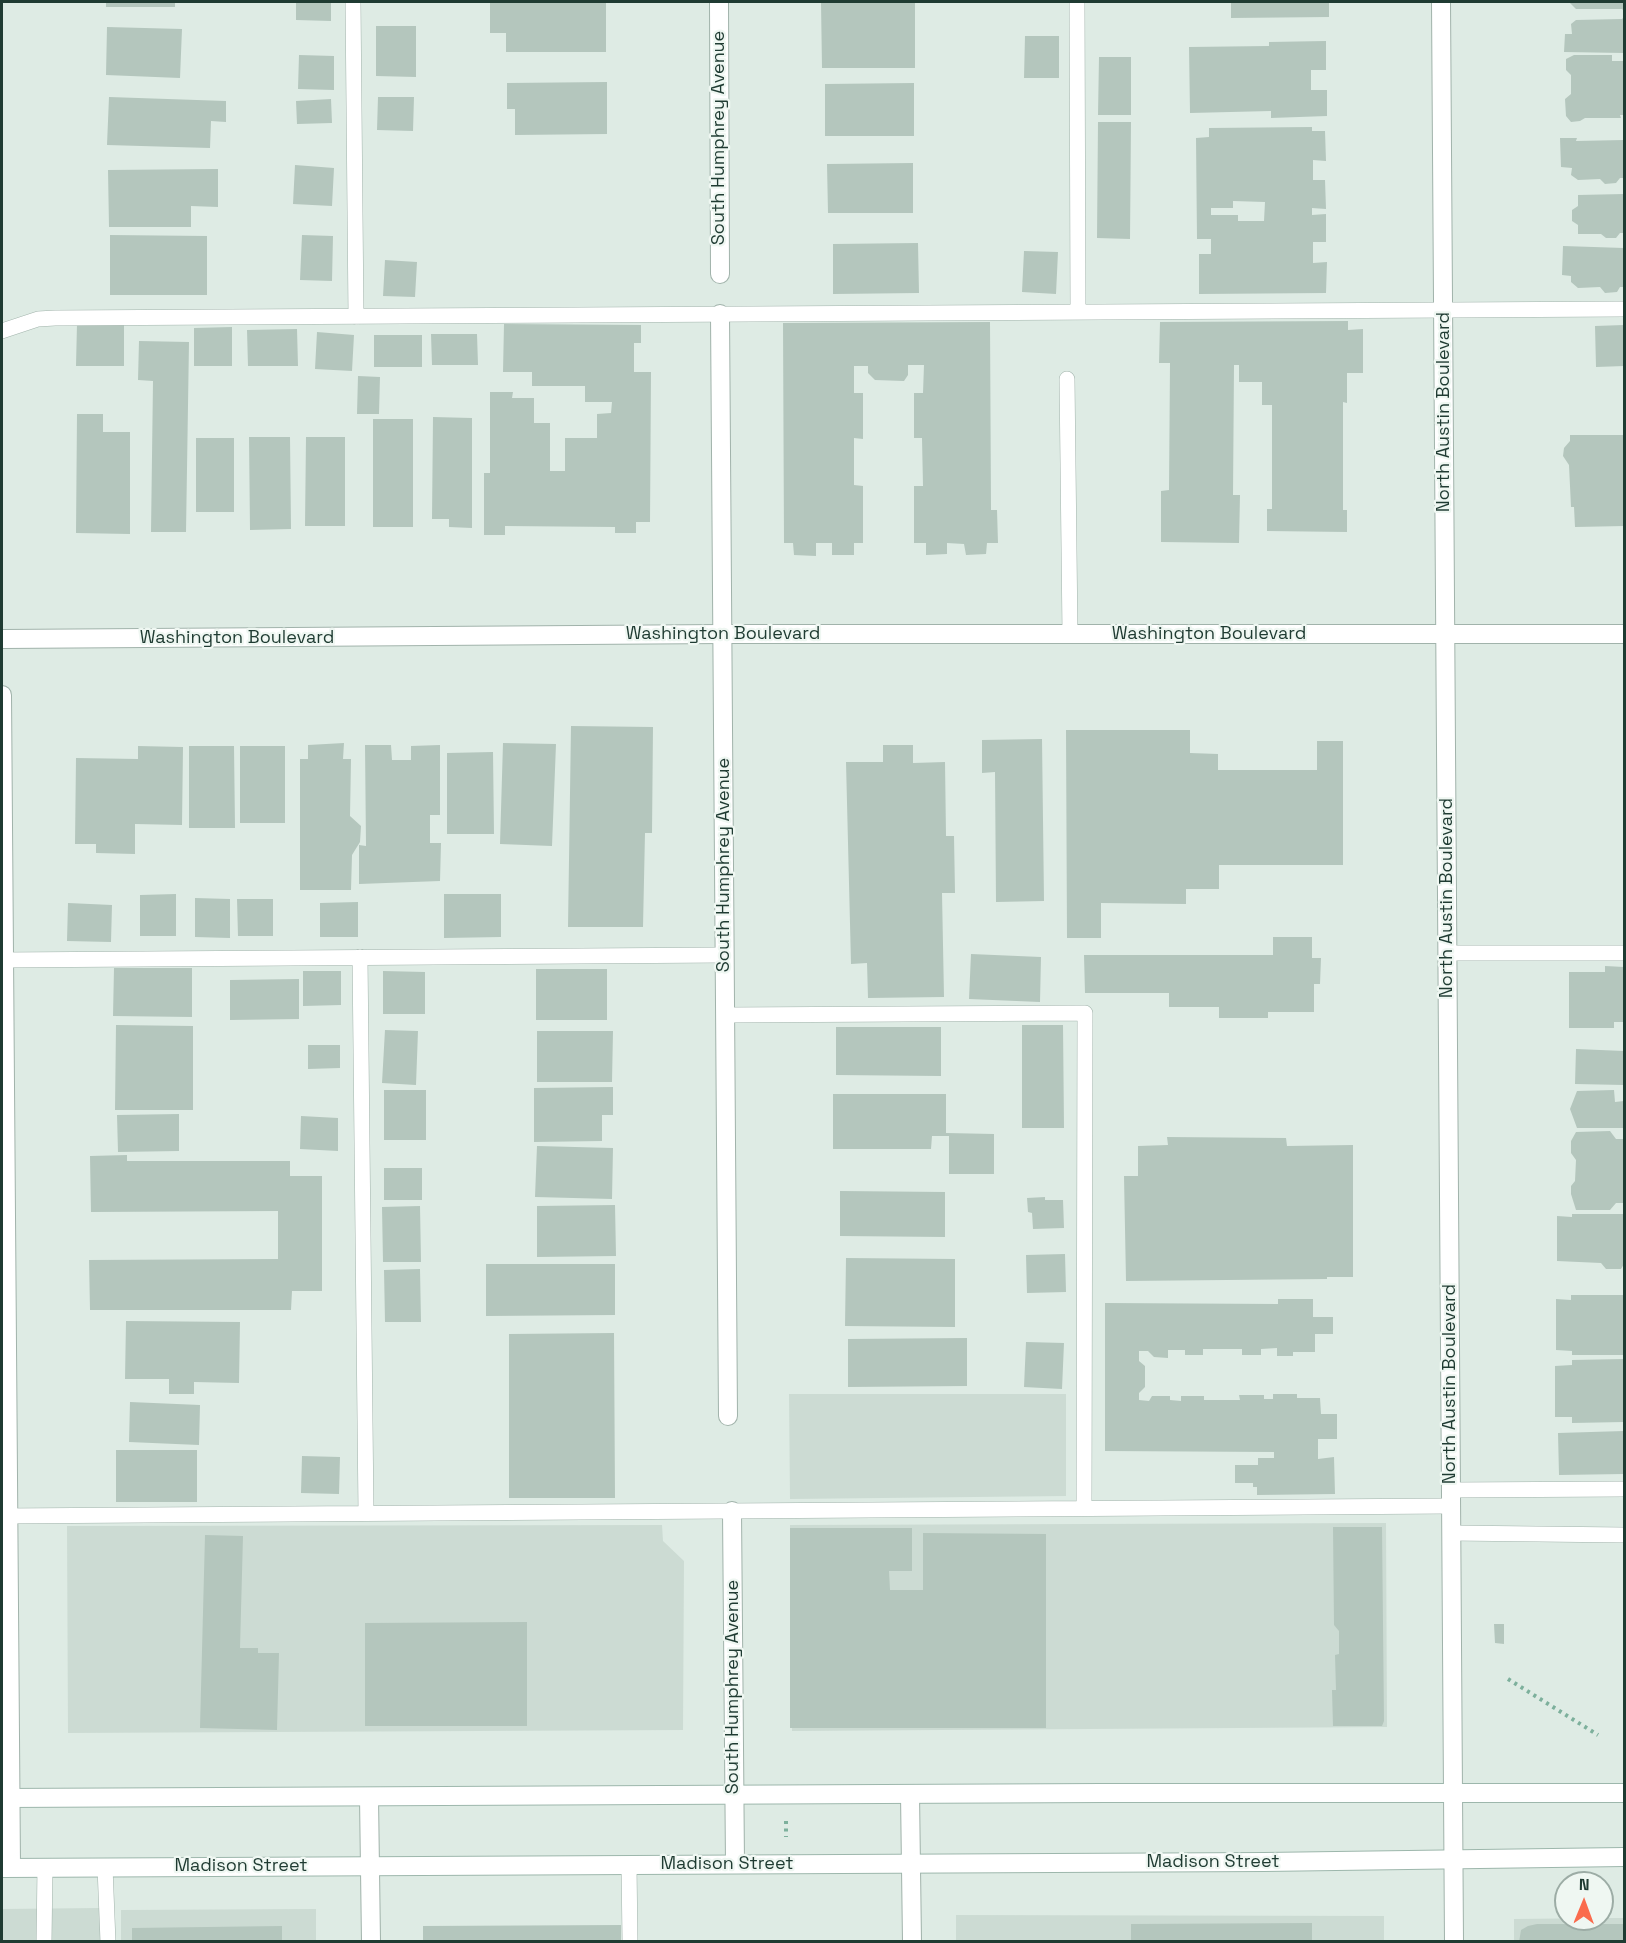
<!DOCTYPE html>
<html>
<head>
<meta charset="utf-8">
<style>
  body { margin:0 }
  #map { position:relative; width:1626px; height:1943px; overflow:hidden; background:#deebe4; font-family:"Space Grotesk",sans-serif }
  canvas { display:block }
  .frame { position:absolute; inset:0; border:3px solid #1f3b32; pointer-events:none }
  .north { position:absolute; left:1554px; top:1871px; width:60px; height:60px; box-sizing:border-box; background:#eff7f2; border:2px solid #9caca5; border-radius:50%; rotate:1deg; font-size:16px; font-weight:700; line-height:24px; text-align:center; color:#1f3b32 }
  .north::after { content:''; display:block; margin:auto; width:21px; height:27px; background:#fa6b4d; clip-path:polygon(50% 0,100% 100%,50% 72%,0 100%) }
</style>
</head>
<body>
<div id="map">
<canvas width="1626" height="1943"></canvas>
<div class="frame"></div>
<div class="north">N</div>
</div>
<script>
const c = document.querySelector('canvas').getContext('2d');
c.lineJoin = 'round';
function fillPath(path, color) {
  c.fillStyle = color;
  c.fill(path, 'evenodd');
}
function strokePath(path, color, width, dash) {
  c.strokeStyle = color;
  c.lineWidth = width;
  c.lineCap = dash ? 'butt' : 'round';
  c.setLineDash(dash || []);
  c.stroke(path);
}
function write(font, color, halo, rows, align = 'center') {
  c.font = font + ' "Space Grotesk",sans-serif';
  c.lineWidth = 4.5;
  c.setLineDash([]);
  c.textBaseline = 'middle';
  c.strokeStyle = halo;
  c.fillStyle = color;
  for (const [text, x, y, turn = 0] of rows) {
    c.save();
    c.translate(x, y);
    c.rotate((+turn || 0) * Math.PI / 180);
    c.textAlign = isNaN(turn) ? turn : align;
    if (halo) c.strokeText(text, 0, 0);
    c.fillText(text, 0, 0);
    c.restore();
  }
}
const built = new Path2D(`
  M789 1394H1066V1496L790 1499Z
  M1386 1523 1387 1727 792 1731 790 1525Z
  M662 1525 663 1541 684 1561 683 1730 68 1733 67 1526Z
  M100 1908 101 1941H2V1909Z
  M316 1909V1941H121V1910Z
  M956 1915 1384 1916V1941H956Z
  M1602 1918H1624V1941H1514V1919Z`);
const building = new Path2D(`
  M106 2H175V7H106Z
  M296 2H331V21L296 20Z
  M490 2H606V52H506V33H490Z
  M821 2H915V68H822Z
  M1231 2H1329V17L1231 18Z
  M1569 2H1624V11L1622 9H1576Z
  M1624 17V53L1564 52 1565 34H1572L1571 24 1576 20 1622 19Z
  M376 26H416V77L376 76Z
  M107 27 182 29 180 78 106 75Z
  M1025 36H1059V78H1024Z
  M1326 41V70H1311V90H1327V116L1271 118V111L1190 113 1189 47 1269 46V42Z
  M299 55 334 56V90L298 89Z
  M1574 55H1612V61H1624V115H1620L1621 118H1585L1580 121 1571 122 1566 116 1565 99 1571 94V75L1566 70V59Z
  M1099 57H1131V115H1098Z
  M607 82V134L515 135V109H507V83Z
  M914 83V136H825V84Z
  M109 97 226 101V122L211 121 210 148 107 145Z
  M378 97H414L413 131 377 130Z
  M331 99 332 123 297 124 296 101Z
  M1098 122H1131L1130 239 1097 238Z
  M1312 127V131H1325L1326 161 1313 160V180H1325L1326 209 1312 208V215L1326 214V242H1313V263L1327 262 1326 293 1199 294V254H1211V239H1197L1196 138 1209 137V128ZM1233 201 1265 202 1264 221H1238V215H1211V208H1233Z
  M1560 138H1577L1576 141 1624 140V178H1620L1616 183 1605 184 1600 179 1578 180 1571 175 1572 168 1561 167Z
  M913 163V213H828L827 164Z
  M295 165 334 168 332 206 293 204Z
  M218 169V207L191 206V227H109L108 170Z
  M1624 194V233H1620L1616 238H1606L1601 234H1578V225L1572 221V210L1578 206V195Z
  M110 235 207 236V295H110Z
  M302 235 333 236 332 281 300 280Z
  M918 243 919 293 833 294V244Z
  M1563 246 1624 248V287H1620L1617 292 1605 293 1600 287 1578 288 1571 282V276L1562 275Z
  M1024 251 1058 252 1056 294 1022 292Z
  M385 260 417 262 415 297 383 296Z
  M1348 321V330L1363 329V373H1347V403L1343 402V510H1347V532L1267 531V509H1272V405H1262V382H1239V365H1234L1233 495H1240L1239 543 1161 542V491L1169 490 1170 363H1159L1160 322Z
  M990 322 991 510H997L998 543H987L986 554 966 555 964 544 947 543V554L926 555V543H914V486H923L922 438H914V393H923L924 365H908V375L904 381 875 380 868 373V366H854V393H863V439L854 438V485L863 486V543H854V555H832V543H816V556L794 555 793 543H784L783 323Z
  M77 324 124 325V366H76Z
  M504 324 641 325V343H634V372H651L650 522H636V533H615V527L505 526V535H484V473H490V392H513L512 398H534V423H550V471H565V438H597V414L611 413 612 402H585V386H532V372H503Z
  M1624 325V366L1596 367 1595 326Z
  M232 327V366H194V328Z
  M297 329 298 366H248L247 330Z
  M317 332 354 335 352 371 315 369Z
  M431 334H477L478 365H432Z
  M374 335H422V367H374Z
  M139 341 189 342 186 532H151L153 381 138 380Z
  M358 376 380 377 379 414H357Z
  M77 414H103V432H130V534L76 533Z
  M433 417 472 418V528L449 527V519H432Z
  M373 419H413V527H373Z
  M1570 435H1624V526L1575 527 1574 507H1571L1569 465 1563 456 1564 448 1570 441Z
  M249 437H290L291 529 250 530Z
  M306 437H345V526H305Z
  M196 438H234V512H196Z
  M571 726 653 727 652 833H645L643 927H568Z
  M1066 730H1190V753L1218 754V770H1317V741H1343V865H1219V889H1186V904L1101 903V938H1067Z
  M1042 739 1044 901 996 902 995 772 982 773V740Z
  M344 743 343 759H351L350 816 361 826 360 842 352 855 351 890H300V759H308V745Z
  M503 743 556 744 552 846 500 844Z
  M365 745H391L392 760H411V746L440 745V815H430V843H441L440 881 359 884V845L366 846Z
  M883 745H913V763L945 762 946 836H954L955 893H942L944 997 868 998 867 963 851 964 846 762H883Z
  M138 746 183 747 182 825 135 824V854L96 853V844H75L76 758 138 759Z
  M189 746H234L235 828H189Z
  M240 746H285V823H240Z
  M493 752 494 834H447V753Z
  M176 894V936H140V895Z
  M444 894H501V937L444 938Z
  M195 898 230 899V938L195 937Z
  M237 899H273V936H238Z
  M358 902V937H320V903Z
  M68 903 112 905 111 942 67 941Z
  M1273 937H1312V958H1321L1320 984H1314V1012H1268V1018H1219V1007H1169V993H1085L1084 955H1273Z
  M971 954 1041 957 1040 1002 969 999Z
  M1605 966 1624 967V1022H1614V1028H1569V972H1605Z
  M114 968H192V1017L113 1016Z
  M536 969H607V1020H536Z
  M303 971H341V1005L303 1006Z
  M383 971 425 972V1014H383Z
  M299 979V1019L230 1020V980Z
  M116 1025 193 1026V1110H115Z
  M1022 1025H1063L1064 1128H1022Z
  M836 1027H941V1076L836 1075Z
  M385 1030 418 1031 416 1085 382 1083Z
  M537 1031H613L612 1082H537Z
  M308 1045H340V1068L308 1069Z
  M1576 1049 1624 1051V1085L1575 1084Z
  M613 1087V1115H602V1141L534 1142V1088Z
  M384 1090H426V1140H384Z
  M1614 1090 1615 1102 1624 1101V1128H1577L1570 1109 1577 1091Z
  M833 1094H946V1133L994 1134V1174H949V1136H932L931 1149H833Z
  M179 1114V1151L118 1152 117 1115Z
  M301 1116 338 1118V1151L300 1149Z
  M1610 1131 1616 1139H1624V1203H1616L1610 1210H1576L1571 1194V1186L1575 1181 1576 1160 1571 1153V1141L1576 1132Z
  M1167 1137 1286 1138 1287 1146 1353 1145V1277H1327V1279L1126 1281 1124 1176H1138V1146L1168 1145Z
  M537 1146 613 1148 612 1199 535 1197Z
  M127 1155V1161H290V1176H322V1291H292L291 1310H90L89 1260 278 1259V1211L91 1212 90 1156Z
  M384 1168H422V1200H384Z
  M840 1191 945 1192V1237L840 1236Z
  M1045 1197V1200H1063L1064 1228 1033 1229 1032 1213 1028 1212 1027 1198Z
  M615 1205 616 1256 537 1257V1206Z
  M420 1206 421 1262H383L382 1207Z
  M1572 1214H1624V1264L1621 1269H1606L1601 1263 1557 1261V1216L1572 1217Z
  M1065 1254 1066 1292 1027 1293 1026 1255Z
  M846 1258 955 1259V1327L845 1326Z
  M486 1264H615V1315L486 1316Z
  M420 1269 421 1322H385L384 1270Z
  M1571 1295H1624V1355H1572V1351L1556 1350V1299L1571 1300Z
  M1278 1299H1313V1317H1333V1334H1315V1352H1293V1356H1277V1348L1261 1349V1355H1242V1349H1203V1355H1185V1350H1168V1358L1154 1357 1148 1351H1139V1361L1145 1366V1387L1139 1393V1400L1149 1401 1152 1396H1170V1400L1181 1401V1396H1204V1400H1240L1239 1395H1264V1399H1273V1394H1297V1398H1320L1321 1414H1337V1439H1318V1459L1334 1457 1335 1494 1257 1495V1487H1253V1483H1235V1465H1258V1458H1274V1452L1105 1451V1303L1278 1304Z
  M126 1321 240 1322 239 1383 194 1382V1394H169V1379H125Z
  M614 1333 615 1498H509V1334Z
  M967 1338V1386L848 1387V1339Z
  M1026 1342 1064 1343 1062 1389 1024 1387Z
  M1624 1359V1422L1572 1423V1417H1555V1366L1572 1365V1360Z
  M130 1402 200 1405 199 1445 129 1442Z
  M1624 1431V1474L1559 1475 1558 1433Z
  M116 1450H197V1502H116Z
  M302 1456 340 1457 339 1494 301 1493Z
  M1333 1527H1382L1384 1721 1382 1726H1333L1332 1690H1336L1335 1655 1339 1654V1631L1334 1625Z
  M790 1528H912V1571H889L890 1590H923V1533L1046 1534V1728H790Z
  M205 1535 243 1536 240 1648H258V1653H279L277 1730 200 1728Z
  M527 1622V1726H365V1623Z
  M1494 1624H1504V1644L1495 1643Z
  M1312 1923V1942H1131V1924Z
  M1537 1924H1624V1942H1519L1521 1930 1528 1926Z
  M621 1925V1942H423V1926Z
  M282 1926V1942H132V1928Z`);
const path = new Path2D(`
  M1508 1679 1598 1735
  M786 1821V1837`);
const service = new Path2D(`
  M353 2 356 317
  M1077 2 1078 312
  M2 331 38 319 55 318 1624 309
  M1067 379 1070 634
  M1447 953H1624
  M360 957 366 1513
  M2 960 725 955
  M726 1015 1085 1013 1084 1508
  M1451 1490 1624 1489
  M2 1516 1451 1506
  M1451 1533 1624 1535
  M629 1865 630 1942
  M105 1867 108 1942
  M44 1942 45 1867`);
const minor = new Path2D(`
  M719 2 720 274
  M720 314 728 1416
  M2 695 11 1867
  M732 1511 735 1864
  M910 1794 912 1942
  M369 1797 371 1942`);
const tertiary = new Path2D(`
  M1441 2 1454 1942
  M2 639 723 634H1624`);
const secondary = new Path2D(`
  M2 1798 1103 1793H1624
  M2 1868 1264 1862 1624 1857`);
const streetNames = [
  ["South Humphrey Avenue",719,138,-90],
  ["North Austin Boulevard",1444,412,-90],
  ["Washington Boulevard",723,634],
  ["Washington Boulevard",1209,634],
  ["Washington Boulevard",237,638],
  ["South Humphrey Avenue",724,865,-90],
  ["North Austin Boulevard",1447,898,-90],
  ["North Austin Boulevard",1450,1384,-90],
  ["South Humphrey Avenue",733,1687,-90],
  ["Madison Street",1213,1862],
  ["Madison Street",727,1864],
  ["Madison Street",241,1866]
];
fillPath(built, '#ccdbd3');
fillPath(building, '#b4c6bd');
strokePath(service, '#a1b3ab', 16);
strokePath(minor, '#a1b3ab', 20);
strokePath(tertiary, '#a1b3ab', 20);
strokePath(secondary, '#9db7ac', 20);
strokePath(path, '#7db09c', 4, [3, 4.5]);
strokePath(service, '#fff', 15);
strokePath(minor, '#fff', 18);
strokePath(tertiary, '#fff', 18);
strokePath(secondary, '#fff', 18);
write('18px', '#1f3b32', '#eff7f2', streetNames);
</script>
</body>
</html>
